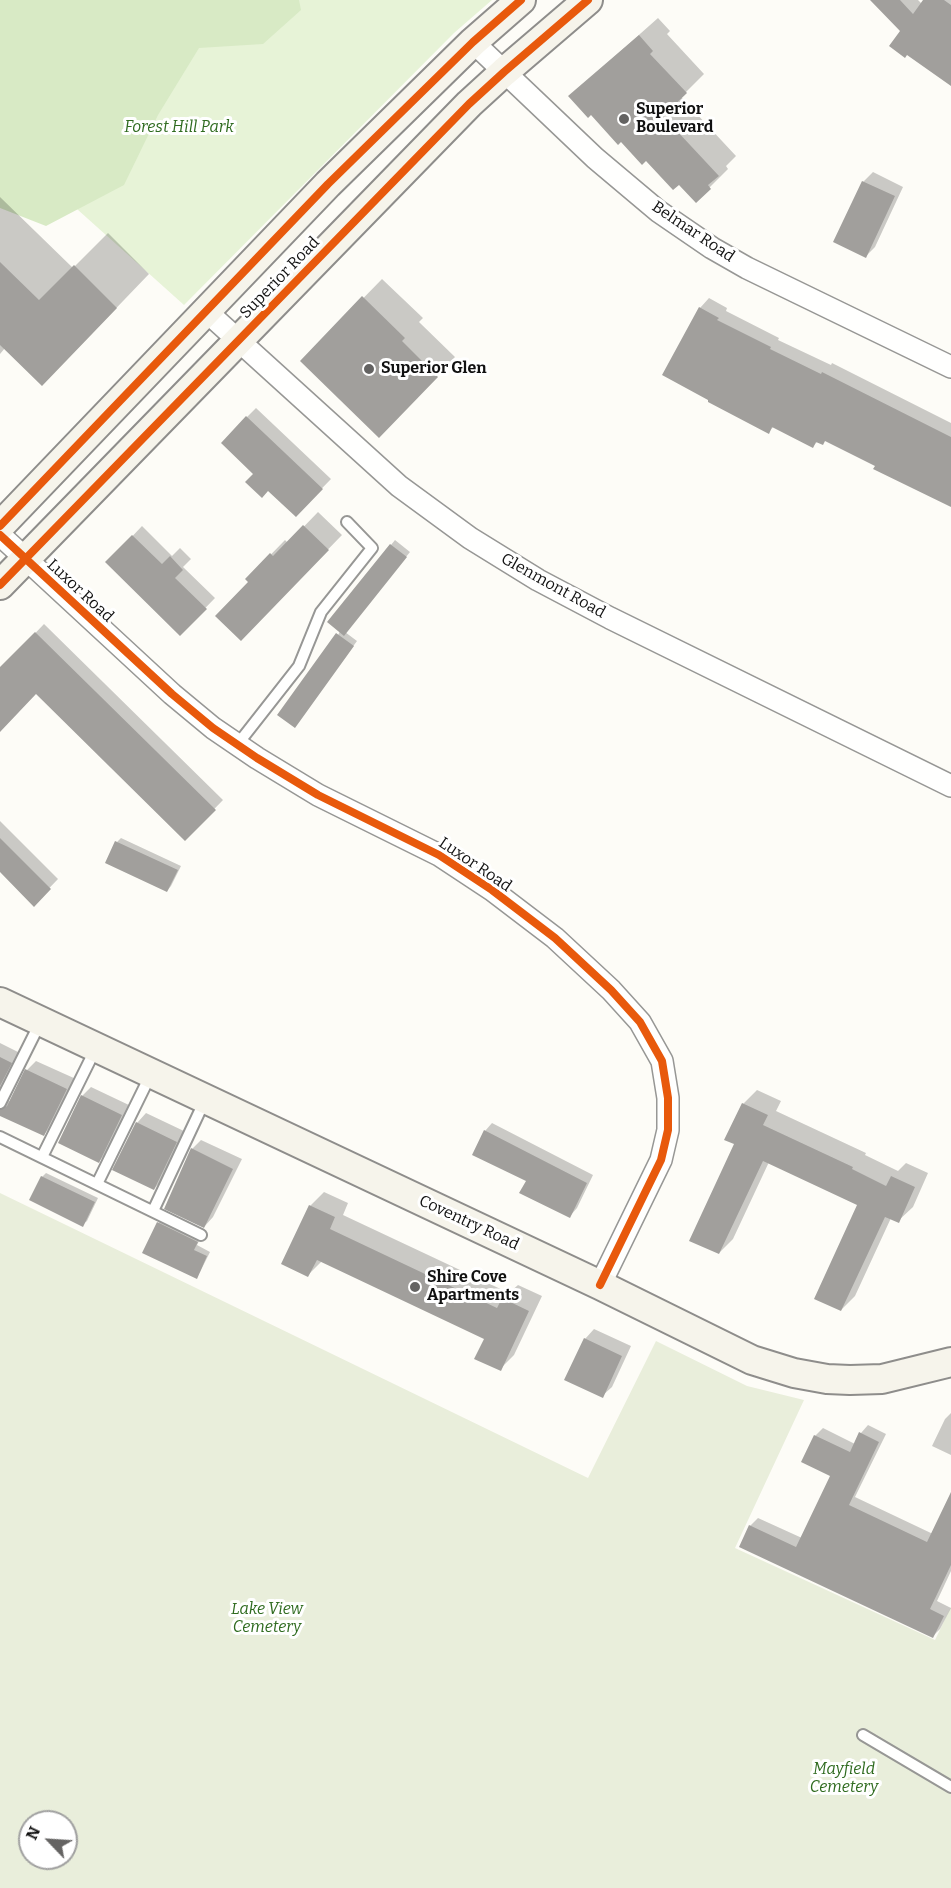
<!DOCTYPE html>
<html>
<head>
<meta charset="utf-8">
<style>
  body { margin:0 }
  #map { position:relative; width:951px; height:1888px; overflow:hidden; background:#fdfcf7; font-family:Bitter,serif }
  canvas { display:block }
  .north { position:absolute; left:18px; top:1810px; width:60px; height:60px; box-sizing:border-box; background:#fff; border:2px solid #a0a0a0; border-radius:50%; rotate:295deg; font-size:16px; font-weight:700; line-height:24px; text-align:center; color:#111 }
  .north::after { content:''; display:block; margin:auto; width:21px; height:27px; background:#646362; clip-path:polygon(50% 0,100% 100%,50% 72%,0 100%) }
</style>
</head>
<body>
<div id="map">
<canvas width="951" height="1888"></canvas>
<div class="north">N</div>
</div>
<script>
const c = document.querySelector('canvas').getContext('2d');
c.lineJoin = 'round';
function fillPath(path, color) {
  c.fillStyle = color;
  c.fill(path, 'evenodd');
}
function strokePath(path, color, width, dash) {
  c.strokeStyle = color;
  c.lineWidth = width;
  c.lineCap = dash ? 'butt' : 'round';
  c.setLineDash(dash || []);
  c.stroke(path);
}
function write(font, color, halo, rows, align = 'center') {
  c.font = font + ' Bitter,serif';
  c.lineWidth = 6;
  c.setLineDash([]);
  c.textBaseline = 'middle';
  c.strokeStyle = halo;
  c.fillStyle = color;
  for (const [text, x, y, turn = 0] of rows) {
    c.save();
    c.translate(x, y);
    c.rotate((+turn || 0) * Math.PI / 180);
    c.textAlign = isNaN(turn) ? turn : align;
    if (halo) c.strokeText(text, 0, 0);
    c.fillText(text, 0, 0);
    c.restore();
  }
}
const green = new Path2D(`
  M0 0H492L454 33 184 305 0 140Z`);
const forest = new Path2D(`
  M0 0H299L301 10 263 44 199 48 158 115 124 185 46 226 0 208Z`);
const cemetery = new Path2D(`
  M0 1193 588 1478 656 1341 747 1386 804 1400 735 1548 935 1640 951 1607V1888H0ZM30 1822H66V1858H30Z`);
const shadow = new Path2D(`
  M872 0H918L922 4 925 0H951V85Z
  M658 18 670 31 667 34 704 74 681 97 736 156 726 166 728 169 696 201 679 183 621 140 570 96Z
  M873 172 903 187 875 247 866 256 863 182Z
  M0 197 73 268 108 233 149 274 75 351 5 348 0 354Z
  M382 279 423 318 419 322 455 357 398 417 302 361Z
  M709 298 727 308 726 311 779 338 778 340 831 365 832 363 951 423V498L826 440 818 441 813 446 774 426 769 432 664 374 700 308Z
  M256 408 331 479 296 515 255 474 247 417Z
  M318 512 342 535 241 639 250 582 247 579 285 540 288 543Z
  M142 526 172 556 180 548 191 559 183 567 215 598 180 634 108 562Z
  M395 540 410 552 345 632 357 641 295 726 340 631 329 622Z
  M44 624 223 800 185 839 36 692 0 730V670Z
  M0 821 58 879 34 904 0 870Z
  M121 838 181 866 171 886 167 891 117 842Z
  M0 1043 20 1053 6 1100 11 1102 27 1070 36 1061 76 1079 53 1125 44 1134 0 1113Z
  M91 1087 131 1106 108 1152 99 1161 82 1096Z
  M757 1090 781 1101 776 1111 866 1153 865 1155 898 1171 906 1163 928 1173 913 1207 898 1221 891 1218 855 1296 841 1310 859 1205 769 1162 733 1239 719 1253 743 1104Z
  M146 1113 186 1132 163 1179 154 1189 137 1123Z
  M492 1123 593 1175 577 1208 570 1216 528 1180 485 1131Z
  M201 1140 242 1159 213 1217 204 1227 192 1149Z
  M46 1173 98 1198 87 1221 82 1225 42 1177Z
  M324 1192 348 1203 343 1215 509 1293 518 1285 542 1296 514 1355 500 1369 486 1338 322 1261 308 1275 310 1206Z
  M163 1219 201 1237 197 1245 210 1252 200 1272 196 1277 158 1223Z
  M594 1329 631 1346 612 1387 602 1396 585 1339Z
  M951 1413V1455L932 1446 945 1419Z
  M868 1425 886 1434 855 1497 933 1534 951 1495V1571L937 1601 951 1608 940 1629 933 1636 741 1547 750 1526 758 1518 802 1538 832 1475 815 1436 823 1428 855 1444 861 1433Z`);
const building = new Path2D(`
  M870 0H900L913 14 923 0H944L951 5V86L907 55 905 58 889 46 900 31Z
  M639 35 653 51 650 54 687 93 663 116 719 176 708 185 711 189 696 203 679 185 673 190 646 161 642 165 621 142 618 145 591 115 588 118 568 96Z
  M862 181 895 196 866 258 833 242Z
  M0 262 39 300 74 265 117 308 42 386 0 345Z
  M362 296 405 338 402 341 438 377 379 438 300 361Z
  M699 307 719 318 717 320 771 347 770 349 821 374 822 372 951 437V507L873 469 875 466 825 441 823 445 816 442 813 448 772 427 769 434 708 402V400L662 375Z
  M246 416 323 489 296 517 268 491 262 498 245 482 253 474 221 443Z
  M303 525 329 550 241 641 215 616 248 582 245 579 270 553 273 556Z
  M132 535 162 564 170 556 183 570 175 578 207 609 180 636 105 562Z
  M390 544 407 557 344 636 327 622Z
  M35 632 216 810 185 841 36 694 0 732V667Z
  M336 633 354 646 295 728 277 715Z
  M0 838 51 889 34 907 0 872Z
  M115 841 178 870 167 892 105 863Z
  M0 1057 12 1063 0 1086Z
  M25 1069 67 1089 44 1136 0 1116V1110L7 1106Z
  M81 1095 122 1115 99 1163 58 1143Z
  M742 1103 768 1115 763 1125 853 1167 852 1169 886 1186 891 1176 915 1187 899 1223 885 1217 841 1311 814 1299 857 1205 763 1161 719 1254 689 1241 734 1144 724 1140Z
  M136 1122 177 1142 154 1190 112 1170Z
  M484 1130 587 1183 570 1218 519 1193 526 1181 472 1155Z
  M191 1148 233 1169 204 1228 164 1209Z
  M41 1176 95 1202 83 1227 29 1200Z
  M309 1205 335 1217 330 1229 497 1308 502 1298 529 1311 501 1371 474 1359 484 1339 317 1260 308 1277 281 1264Z
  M157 1222 198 1242 194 1250 207 1256 197 1279 142 1253Z
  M584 1338 622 1356 603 1398 564 1380Z
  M859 1432 879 1442 849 1505 927 1542 951 1492V1565L930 1609 944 1616 933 1638 739 1547 749 1525 796 1547 830 1476 801 1462 814 1435 850 1452Z`);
const lane = new Path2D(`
  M237 745 299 666 321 612 372 548 347 522
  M0 1103 40 1023
  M0 1137 201 1235
  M42 1157 96 1048
  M97 1184 151 1074
  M153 1211 205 1100
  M863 1735 951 1787`);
const street = new Path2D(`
  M473 42 595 158 658 211 712 248 747 268 951 367
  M206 311 399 486 470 538 538 580 610 618 951 786
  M0 535 172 694 213 728 257 758 318 795 439 855 492 890 555 938 611 990 640 1022 662 1061 668 1098V1130L661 1160 600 1285`);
const secondary = new Path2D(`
  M0 526 328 184 473 42 521 0
  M0 585 469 104 504 72 588 0
  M0 1002 600 1285 752 1360 794 1373 827 1379 850 1380 882 1379 951 1362`);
const cycleway = new Path2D(`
  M0 526 328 184 473 42 521 0
  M0 535 172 694 213 728 257 758 318 795 439 855 492 890 555 938 611 990 640 1022 662 1061 668 1098V1130L661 1160 600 1285
  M0 585 469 104 504 72 588 0`);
const markers = [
  [624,119,6,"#646362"],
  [369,369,6,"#646362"],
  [415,1287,6,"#646362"]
];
const poiNames = [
  ["Superior",636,110],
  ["Boulevard",636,128],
  ["Superior Glen",381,369],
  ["Shire Cove",427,1278],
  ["Apartments",427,1296]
];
const parkNames = [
  ["Forest Hill Park",179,128],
  ["Lake View",267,1610],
  ["Cemetery",267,1628],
  ["Mayfield",844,1770],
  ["Cemetery",844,1788]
];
const streetNames = [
  ["Belmar Road",693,232,34],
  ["Superior Road",280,278,-46],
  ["Glenmont Road",553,586,29],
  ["Luxor Road",80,591,43],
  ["Luxor Road",475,865,34],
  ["Coventry Road",469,1223,25]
];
fillPath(green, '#e7f3d7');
fillPath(forest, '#d8eac5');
fillPath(cemetery, '#e9eedb');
fillPath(shadow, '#0003');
fillPath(building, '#a19f9c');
strokePath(lane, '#979795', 14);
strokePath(street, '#979795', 24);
strokePath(secondary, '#8e8d8b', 32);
strokePath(lane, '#fffffe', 10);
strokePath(street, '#fffffe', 21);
strokePath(secondary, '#f6f4eb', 28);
strokePath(cycleway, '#e8590c', 8);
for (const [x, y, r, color] of markers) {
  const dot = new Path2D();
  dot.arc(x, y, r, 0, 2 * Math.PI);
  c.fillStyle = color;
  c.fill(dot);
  strokePath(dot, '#fff', 2);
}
write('bold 16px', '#111', '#fff', poiNames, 'left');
write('italic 16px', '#2f6b1f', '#fff', parkNames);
write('16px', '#111', '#fff', streetNames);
</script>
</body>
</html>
